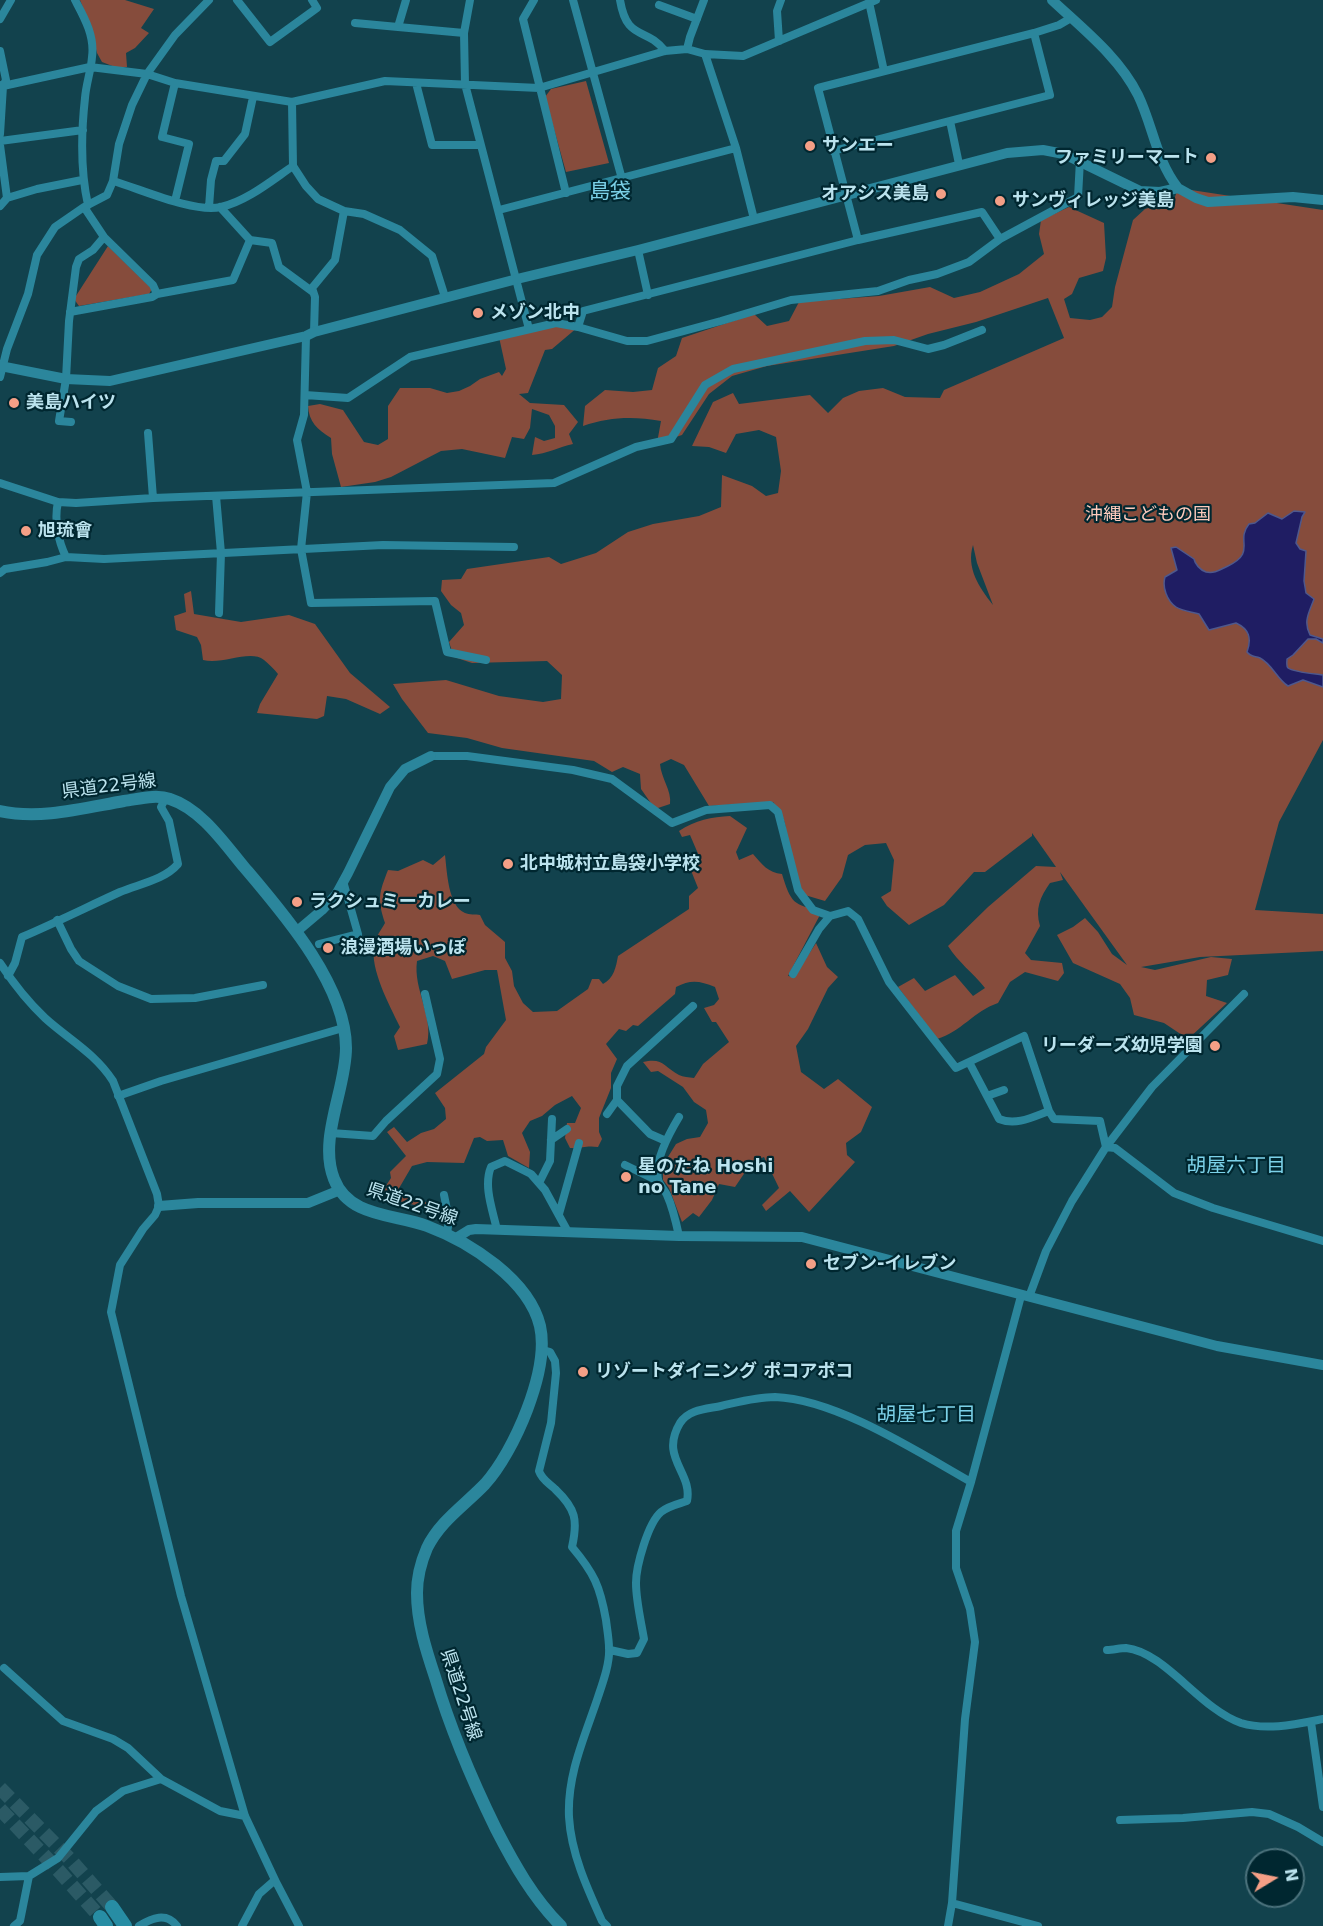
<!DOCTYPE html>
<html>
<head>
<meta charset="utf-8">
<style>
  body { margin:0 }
  #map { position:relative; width:1323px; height:1926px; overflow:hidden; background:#12424d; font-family:"DejaVu Sans",sans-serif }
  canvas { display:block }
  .north { position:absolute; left:1245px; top:1848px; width:60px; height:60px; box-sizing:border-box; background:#002730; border:2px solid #4b727c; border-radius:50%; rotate:80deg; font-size:16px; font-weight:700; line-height:24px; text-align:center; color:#bbe3ee }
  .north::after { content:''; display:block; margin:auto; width:21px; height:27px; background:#f49f86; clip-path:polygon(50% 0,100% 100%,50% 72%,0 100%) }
</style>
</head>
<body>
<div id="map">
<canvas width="1323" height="1926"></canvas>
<div class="north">N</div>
</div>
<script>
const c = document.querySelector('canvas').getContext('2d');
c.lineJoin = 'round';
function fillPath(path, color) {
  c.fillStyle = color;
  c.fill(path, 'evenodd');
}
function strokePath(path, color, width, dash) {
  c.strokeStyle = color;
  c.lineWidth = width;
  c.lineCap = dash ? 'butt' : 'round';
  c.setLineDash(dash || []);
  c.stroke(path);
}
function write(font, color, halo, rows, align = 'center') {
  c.font = font + ' "DejaVu Sans","Noto Sans JP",sans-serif';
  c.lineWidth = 4.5;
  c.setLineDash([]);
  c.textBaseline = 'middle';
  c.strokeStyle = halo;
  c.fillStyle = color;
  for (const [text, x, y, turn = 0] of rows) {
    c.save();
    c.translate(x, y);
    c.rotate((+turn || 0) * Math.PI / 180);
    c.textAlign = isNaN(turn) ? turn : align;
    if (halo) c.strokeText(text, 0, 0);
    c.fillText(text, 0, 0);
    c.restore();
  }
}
const green = new Path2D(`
  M80 0H125L154 9 141 28 149 33 135 48 126 53 127 67H115L102 62 97 53 90 25Z
  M586 81 609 163 566 172 545 97 551 89Z
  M1178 188 1323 210V740L1279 822 1255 910 1323 914V951L1200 957 1141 967 1155 970 1211 957 1232 959 1228 975 1207 980 1206 996 1227 1003 1188 1039 1164 1023 1134 1015 1130 998 1120 984 1073 963 1057 935 1073 927 1085 918 1098 932 1112 954 1127 965 1060 872 1063 880 1050 883C1040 897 1035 909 1040 926L1025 953 1031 960 1062 963 1064 973 1058 981 1025 972 1010 982 998 1003C974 1011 961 1032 937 1039L898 987 914 978 925 991 955 975 973 996 985 988C973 973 958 962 948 946L988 907 1036 866 1056 867 1032 833V836L985 872H974L944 905 909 925 887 906 881 897 891 891 894 860 886 843 865 845 848 855 842 877 825 901 798 893C795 882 790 871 788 861 783 833 793 828 773 802L709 806 684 765 671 759 660 764C661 778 672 791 670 804L655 809 641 789 640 774 623 767 612 772 594 761 502 748 467 738 428 733 402 699 393 684 446 680 499 696 543 702 561 699 562 675 547 661 472 663 454 657 449 642 464 625 461 613 451 605 441 591 442 580 461 579 467 569 549 557 561 564 596 553 628 532 653 524 699 516 721 507 722 475 752 486 766 496 778 493 781 471 776 437 759 430 736 434 726 453 709 447 692 446 713 402 733 393 739 404 810 395 828 413 843 398 859 391 883 388 905 397 940 398 944 390 1064 338 1048 298 976 322 928 334 894 346 767 366 732 376 709 394 682 435 657 443 661 421C633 416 609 417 583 426L585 406 605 390 633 392 652 390 658 368 676 356 682 338 754 314 767 326 789 321 799 302 879 296 930 287 954 298 980 292 1019 274 1044 254 1039 234 1041 220 1069 207 1104 223 1106 258 1103 271 1079 278 1072 294 1064 299 1070 318 1090 320 1102 317 1112 307 1115 287 1133 220 1145 209 1169 202 1173 203ZM973 545 977 563 993 605C979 587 966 568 973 545Z
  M108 246 152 289 149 294 79 306 74 299Z
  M556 323 578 327 552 349 545 350 528 393 519 394 530 403 564 405 578 422 569 434 573 444C559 447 547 454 532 455L535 437 544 441 555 438V426L549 415 532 409 530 428 524 439 512 437 505 458 462 449 441 451 391 477 375 482 341 487 332 454 331 438C317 429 309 422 308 406L320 404 343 410 364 442 378 445 388 439V406L400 388H430L447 393 459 391 470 386 480 379 499 372 502 376 506 369 499 337Z
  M191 591 194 614 241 622 289 615 315 624 350 673 390 707 380 714 346 699 327 696 324 716 317 719 257 713 260 704 278 674C274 669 269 664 264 660 250 649 223 665 203 660L201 645 197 637 176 630 174 616 186 612 184 594Z
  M730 816 747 828 736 852 739 860 753 854C762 864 768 873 782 874 791 903 793 905 822 911L788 976 794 977 816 943 827 967 838 977 828 988 808 1029 796 1046 801 1072 824 1089 838 1079 872 1107 861 1132 846 1143 847 1155 855 1162 809 1212 790 1191 766 1211 762 1205 779 1188 764 1157 752 1162 735 1187 719 1184 712 1200 699 1217 693 1213 682 1222 669 1188 663 1180V1165L676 1144 687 1139 700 1137 708 1123 706 1110 694 1102 683 1087 658 1071 651 1072 643 1062C663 1057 664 1067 679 1075 683 1077 689 1077 694 1078L703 1064 729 1042 716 1022H712L704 1008 714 1005 719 999 715 987C700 981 691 979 676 987L675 994 638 1026 633 1025 626 1031 619 1029 606 1044 617 1059 611 1073V1088L599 1118V1132L602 1139 598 1147C585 1145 582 1149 570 1148L565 1138 567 1123H575L581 1108 572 1096 555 1105 542 1116 530 1121 522 1133 530 1152 529 1168 508 1156 503 1140 487 1141 480 1137 474 1138 464 1163 427 1162 412 1166 398 1190 441 1209 438 1211 379 1196 391 1178 390 1172 406 1156 387 1132 394 1127 407 1142 421 1133 434 1129 446 1119 445 1108 435 1093 484 1054 486 1047 506 1020 497 970H485L452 979 445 961 433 956 417 961C413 990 434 1016 427 1044L398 1050 394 1036 400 1027C389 1004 370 970 374 945 375 938 381 930 385 923 377 899 379 893 388 870L398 871 423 860 433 865 445 855C447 871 448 906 465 913 469 915 476 914 480 915L485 925 505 942V958L512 971 514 986 523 1003 533 1012 557 1011 588 989 592 979H599L603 984C614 978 616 967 618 956L689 909V896L698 888 688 863 699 856 690 835 682 837 679 831C695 820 712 817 730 816Z`);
const water = new Path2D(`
  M1294 511 1305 512 1302 517 1296 543 1300 549 1306 551 1304 581 1306 593 1314 599C1309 613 1303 621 1310 635L1323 639V643L1316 639H1308L1293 655 1287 659C1287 662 1286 666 1288 668 1293 672 1316 674 1323 675V687L1303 680 1288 686C1277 679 1272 664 1260 658 1254 656 1251 657 1247 652 1252 638 1249 629 1236 623L1209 630 1199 614C1193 612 1182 611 1176 607 1167 601 1162 587 1165 577L1177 570 1171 548 1176 547 1194 559C1195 564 1200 570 1206 572 1215 574 1221 569 1228 566 1257 552 1235 541 1249 524L1255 523 1268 513 1282 519Z`);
const primaryTunnel = new Path2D(`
  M0 1788 69 1858 112 1907
  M0 1809 58 1870 100 1917`);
const minor = new Path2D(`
  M75 0C84 17 95 36 92 57 91 71 86 84 85 98 81 134 80 169 88 205
  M237 0 270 42 317 8 312 0
  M406 0 398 27 464 33
  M470 0 464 33 465 84 529 329
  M534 0 523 19 566 193
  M573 0 622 179
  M620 0C627 42 646 26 665 51
  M869 2 884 71
  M659 5 697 19
  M0 19 11 0
  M355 23 398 27
  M779 41 777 11 781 0
  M687 49 690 37 704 0
  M0 51 6 80 3 86 0 134
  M705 54 736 148 754 219
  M175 83 162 137 189 144 175 201
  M416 83 432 145H480
  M0 85 3 86 90 67 147 74 175 83 292 102 385 81 539 88 665 51 687 49 705 54 743 56 876 0
  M292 102 293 166 306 186 318 199 344 211 364 214 400 230 432 256 445 297
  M950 121 959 164
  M0 141 83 130
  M0 145 7 198 0 206
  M833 151 1050 95 1034 33
  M113 181C141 189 193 213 221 207 247 201 271 181 293 166
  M7 198 37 189 82 180
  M209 207 211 180 216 161H224L245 134 253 97
  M499 210 736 148
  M250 240 272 243 279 267 313 292
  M858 240 818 88 1034 33 1059 25 1071 18
  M638 250 648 295
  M157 294 233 280 250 240 220 207
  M70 312 152 297 157 294 153 285 104 237
  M578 327 583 311 858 240 982 212 1000 239
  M314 332 315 297 312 288 335 260 344 211
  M306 336 304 415 297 440 307 492 301 549 311 603 435 601 447 652 486 660
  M0 377 7 349 28 294 37 255 55 227 84 207 107 195 113 181 119 144 132 105 147 74 175 35 209 0
  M305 395 348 398 410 357 556 323 578 327 627 341H647L721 321 791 300 878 291 909 280 937 274 969 262 1000 239 1078 197 1080 160
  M71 422 59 421 66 379 69 321 76 267 79 259 93 250 104 237 84 207
  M148 433 153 498
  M0 483 58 502 76 503 153 498 554 483 636 447 671 439 705 385 733 369 865 341 894 340 928 349 944 345 982 330
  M216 496 221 553 219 613
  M58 502C54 519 58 541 66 557
  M0 573 5 569 47 562 66 557 104 559 383 545 514 547
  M431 756H467L573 770 612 779 672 823 706 810 770 805 778 812 798 890 813 910 830 916
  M57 920 71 949 79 961 118 986 151 999 195 998 263 985
  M319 944 358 934 343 881
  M0 963C13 983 27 1001 45 1018 68 1039 95 1053 113 1081L157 1194 159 1206 155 1215 143 1229 120 1265 111 1312 181 1596 245 1816 275 1880 299 1926
  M793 974 819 929 830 916 848 911 858 919 889 982 956 1068 1024 1036 1049 1111 1054 1119 1100 1121 1106 1147
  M8 976 15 963 22 937C55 923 87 907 120 892 139 884 164 880 178 864L169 821 161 807 166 797
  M969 1062 999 1119C1016 1126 1033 1117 1049 1111
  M118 1096 161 1081 343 1028
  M987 1096 1004 1090
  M607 1114 617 1100
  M679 1117C670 1132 654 1161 658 1179 659 1185 665 1190 667 1195 673 1208 676 1222 679 1236
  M331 1133 373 1136 386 1121 437 1074 440 1059 425 994
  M551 1140 567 1129
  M666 1141 650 1134 617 1100V1086L627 1066 693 1006
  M1106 1147 1115 1148 1174 1193 1213 1208 1323 1241
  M625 1165 658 1181
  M539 1183 550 1161 552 1119
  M444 1195 449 1219 447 1234
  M559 1214 579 1143
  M497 1230C493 1211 483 1186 491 1167L505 1161 531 1174 545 1190 568 1232
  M1029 1297 1046 1251 1072 1201 1106 1147 1152 1087 1244 994
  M543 1350 550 1352 555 1361 556 1373 551 1423 539 1471C542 1480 549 1483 555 1489 576 1509 578 1520 572 1547 594 1573 600 1586 606 1620 607 1629 609 1639 609 1648 610 1663 603 1682 598 1697 585 1736 567 1774 569 1817 571 1853 587 1888 602 1921L607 1926
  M610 1650 628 1654 637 1653 644 1639C641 1621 636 1601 636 1583 636 1566 648 1523 661 1512 668 1506 678 1504 687 1501 693 1472 659 1458 680 1423 689 1409 707 1409 721 1406 739 1402 756 1397 775 1397 836 1399 918 1452 971 1482
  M1107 1650C1113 1650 1120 1648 1126 1648 1165 1652 1200 1709 1241 1723 1267 1731 1297 1724 1323 1719
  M4 1668 63 1721 113 1739 128 1748 161 1779
  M1311 1722 1323 1807
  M1120 1820 1183 1818 1252 1812 1269 1814 1298 1827 1323 1842
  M0 1877 29 1876 58 1858 96 1811 123 1791 161 1779 220 1811 245 1816
  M952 1903 1038 1926
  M14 1926 20 1921 29 1876
  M139 1926C152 1918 166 1912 177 1926
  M242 1926 259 1894 275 1880
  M948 1926 952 1903 965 1719 975 1642 970 1609 956 1568V1531L971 1482 1021 1296`);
const tertiary = new Path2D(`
  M1052 0C1083 29 1119 57 1138 95 1153 126 1156 160 1178 188
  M0 366 66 379 110 381 306 336 314 332 517 279 638 250 1007 153 1043 150 1064 154 1140 191 1160 192 1178 188 1196 198 1208 202 1293 197 1323 200
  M296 932 322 910 336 895 348 873 390 787 405 769 431 756
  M159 1206 198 1203H308L340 1190
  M456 1238 469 1230 476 1229 679 1236 802 1237 1217 1346 1323 1365`);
const secondary = new Path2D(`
  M0 811C40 820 84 808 124 801 139 799 156 794 170 799 201 809 224 843 244 867 283 913 346 985 346 1048 346 1089 318 1139 334 1179 349 1218 395 1214 427 1226 470 1242 529 1280 540 1326 550 1370 514 1452 485 1484 465 1505 440 1521 427 1548 421 1562 417 1577 417 1593 417 1622 426 1650 435 1677 451 1731 471 1778 496 1829 514 1864 533 1898 561 1926`);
const primary = new Path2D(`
  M112 1907 125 1926
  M100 1917 106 1926`);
const markers = [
  [810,146,6,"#f49f86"],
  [1211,158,6,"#f49f86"],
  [941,194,6,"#f49f86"],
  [1000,201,6,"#f49f86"],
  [478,313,6,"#f49f86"],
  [14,403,6,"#f49f86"],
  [26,531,6,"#f49f86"],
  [508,864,6,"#f49f86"],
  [297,902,6,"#f49f86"],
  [328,948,6,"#f49f86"],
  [1215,1046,6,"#f49f86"],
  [626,1177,6,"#f49f86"],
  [811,1264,6,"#f49f86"],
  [583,1372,6,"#f49f86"]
];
const poiNames = [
  ["サンエー",822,146],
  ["ファミリーマート",1199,158,"right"],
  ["オアシス美島",929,194,"right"],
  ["サンヴィレッジ美島",1012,201],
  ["メゾン北中",490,313],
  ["美島ハイツ",26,403],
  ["旭琉會",38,531],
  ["北中城村立島袋小学校",520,864],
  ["ラクシュミーカレー",309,902],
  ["浪漫酒場いっぽ",340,948],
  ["リーダーズ幼児学園",1203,1046,"right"],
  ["星のたね Hoshi",638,1167],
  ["no Tane",638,1188],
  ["セブン-イレブン",823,1264],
  ["リゾートダイニング ポコアポコ",595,1372]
];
const parkNames = [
  ["沖縄こどもの国",1148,515]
];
const streetNames = [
  ["県道22号線",109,787,-7],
  ["県道22号線",412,1205,19],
  ["県道22号線",460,1695,72]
];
const neighbourhoodNames = [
  ["胡屋六丁目",1236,1167],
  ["胡屋七丁目",926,1416]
];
const quarterNames = [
  ["島袋",610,193]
];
fillPath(green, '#864c3c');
fillPath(water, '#1f1d63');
strokePath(water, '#4e588d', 1.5);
strokePath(primaryTunnel, '#2b5a65', 14, [14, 7]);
strokePath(minor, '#2b869c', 8);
strokePath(tertiary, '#2b869c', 10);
strokePath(secondary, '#2b869c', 12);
strokePath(primary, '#278da4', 14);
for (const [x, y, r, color] of markers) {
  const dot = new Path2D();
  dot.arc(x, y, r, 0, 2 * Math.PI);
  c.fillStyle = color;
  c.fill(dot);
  strokePath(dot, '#002730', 2);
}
write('bold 18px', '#bbe3ee', '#002730', poiNames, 'left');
write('18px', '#fccabc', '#002730', parkNames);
write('18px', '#bbe3ee', '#002730', streetNames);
write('20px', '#7bd1e8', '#002730', neighbourhoodNames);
write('21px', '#7bd1e8', '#002730', quarterNames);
</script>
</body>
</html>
